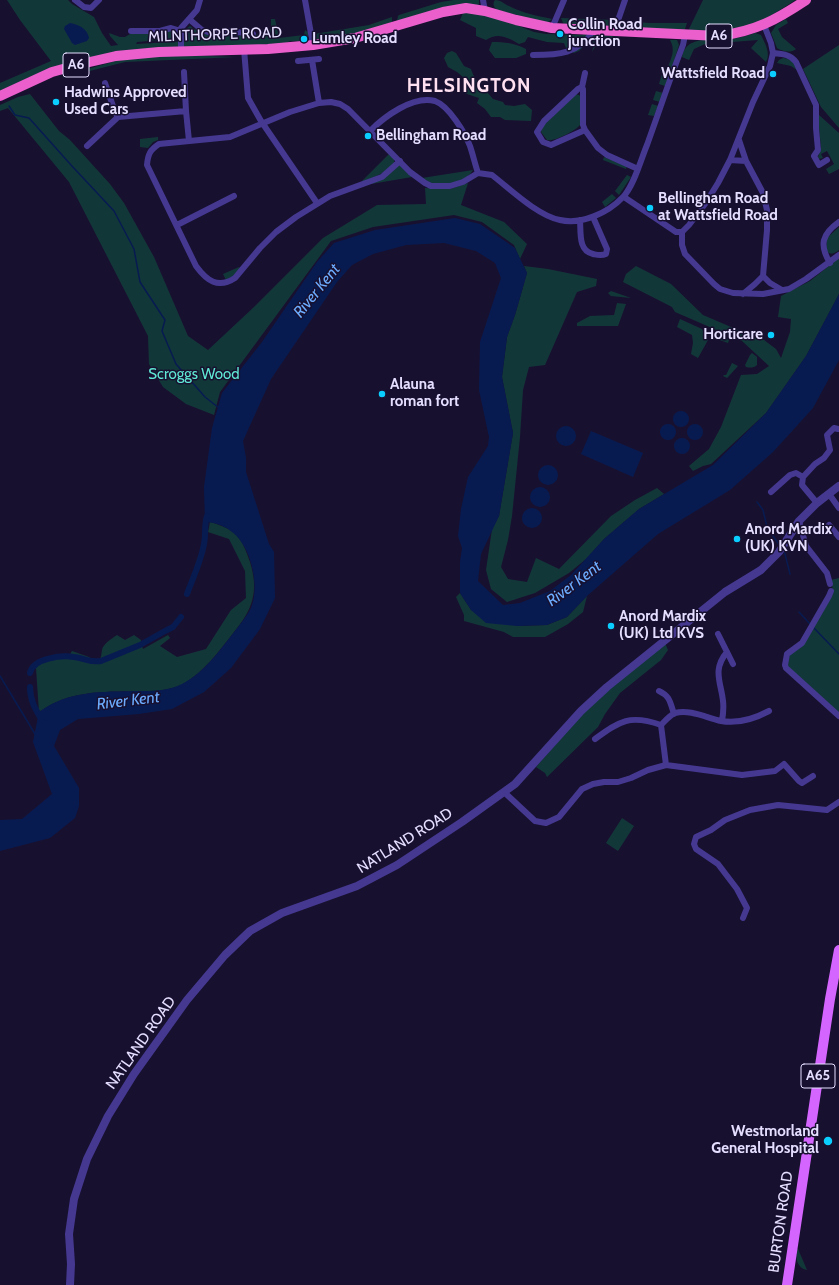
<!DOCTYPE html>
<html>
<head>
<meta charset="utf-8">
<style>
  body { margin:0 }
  canvas { display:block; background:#18102f }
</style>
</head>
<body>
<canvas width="839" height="1285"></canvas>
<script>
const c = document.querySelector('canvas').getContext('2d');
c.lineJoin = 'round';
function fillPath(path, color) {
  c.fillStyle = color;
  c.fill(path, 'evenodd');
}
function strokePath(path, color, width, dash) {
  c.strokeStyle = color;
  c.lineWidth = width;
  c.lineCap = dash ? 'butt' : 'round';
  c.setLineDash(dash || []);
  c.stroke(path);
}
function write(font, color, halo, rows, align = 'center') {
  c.font = font + ' Cabin,sans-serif';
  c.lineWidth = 3;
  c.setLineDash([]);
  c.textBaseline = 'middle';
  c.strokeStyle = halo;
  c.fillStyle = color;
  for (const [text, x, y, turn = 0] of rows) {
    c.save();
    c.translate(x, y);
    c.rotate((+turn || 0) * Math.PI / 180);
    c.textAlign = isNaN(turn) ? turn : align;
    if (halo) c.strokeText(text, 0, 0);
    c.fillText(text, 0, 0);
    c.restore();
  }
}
const green = new Path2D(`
  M7 0H68L72 4 94 17 102 33 111 46 118 45 110 36 109 33 120 37H125L132 33 168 30 174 32 175 37 172 39 137 42 136 44 189 41 185 35 186 29 190 26 195 30 196 29C214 32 248 41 264 32L266 33 271 28V19H275L279 38 304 35 305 30 308 32V37L303 41H290L284 44 157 48 30 77 0 91V83L51 61 20 20Z
  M454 0H479V4L478 5 397 21 398 16 399 15 441 2Z
  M495 0C501 0 504 4 509 6 522 13 538 16 552 19L547 23 497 10C494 7 492 4 495 0Z
  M703 0H795C781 10 755 26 739 29 723 33 705 32 688 31Z
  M463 13H476L508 19 519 26 534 32 546 34 582 35 586 33 588 42 579 51 574 53 566 48 564 43 547 42 528 37 525 42 519 44C508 37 497 32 486 40L476 36V28L460 20Z
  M392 17V22L368 31 317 40 314 34 369 25Z
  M561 18 614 20 612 27 566 25 563 23Z
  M786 19 788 23 778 29 782 37 796 49C791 53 783 52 777 48L771 33 776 25Z
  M620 21 650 23H687L684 32 620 29 618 26Z
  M755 33 761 35C765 43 771 54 766 62L751 48 758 40 705 44 694 49 689 60 682 57C686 32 720 42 737 38 743 37 749 35 755 33Z
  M597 34 619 37C614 40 611 42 605 40 599 43 595 46 592 52L594 44 590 36Z
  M670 40H677L679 45 670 73 660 71 661 68 667 69C671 59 676 50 670 40Z
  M492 42C505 42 515 43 526 49V54L516 58H495L489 50Z
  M839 45V128L821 107 803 69Z
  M452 51 456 53 464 66 471 69C473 77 479 82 480 89L487 92 493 99 503 102 505 105 514 106 525 104 532 110 531 121 505 120 500 117H491L485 109 477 103 479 98 464 93 463 77 457 72 448 67 444 58 447 53Z
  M177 55 236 57 125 62 62 78 70 74 119 60Z
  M783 58C792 59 794 62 797 70L791 66 777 63 779 60Z
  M662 74 669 76 665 86 659 84Z
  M656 91 663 93 660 102 653 100Z
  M30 94 59 131 70 140 110 184 124 203 154 257 188 336 208 350 254 307 323 238 377 205 426 204 425 188 450 189 468 183 461 205 504 222 527 244 520 259 514 245 482 222 454 215 373 227 331 241 220 392 214 415 186 404 163 387 149 364 148 336 69 182 8 108 0 111V105L18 97Z
  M576 94 579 95 581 97 580 125C575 131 554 142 547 140L541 132 543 126Z
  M652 104 658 106 654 116 648 115Z
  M819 115 839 133V169L829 174 826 169 834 164 827 151 821 154 823 158 819 159 818 157 821 147 818 118Z
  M158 137V140L153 142 148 148 140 147V139Z
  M389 154 394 159V163C383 174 376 177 361 182Z
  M604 157 627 166 626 169 603 160Z
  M399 164 412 177 371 184Z
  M473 170C466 182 447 187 434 184 430 183 426 180 422 178Z
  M627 175 631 177 619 195 615 191Z
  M612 194 616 198 605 207 602 202Z
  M839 227V250C834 254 831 255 826 251L827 238Z
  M839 258V294L806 356 766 413 711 464 703 466 693 471 689 466 709 449 721 427 741 375 757 374 769 366 742 341 675 312 672 307 623 282 626 274 636 266 671 284 703 315 745 333 746 336 764 340 776 349 781 358 790 332 791 319 778 317 781 296 810 281Z
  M524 266 548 269 597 279 596 286 577 292 545 365 529 367 523 390 520 437 512 516 508 540 501 567 508 579 527 582 536 558 559 569 611 516 635 500 657 488 664 494 639 509 604 539 586 559 569 573 535 593 507 602 491 589 486 570 492 529 499 516 513 433 502 377 507 337 515 315 527 273Z
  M239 267 240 268 233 276 226 280 223 274Z
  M611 291 631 298 611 296 608 293Z
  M617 303 626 304 618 326H577V323L590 316 614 315Z
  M680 319 702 329 708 340 698 358 691 354 693 343 692 335 677 327Z
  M712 333 729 340 728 343 714 338 711 335Z
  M752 353 757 357V365C754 368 750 368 746 367L745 365 750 355Z
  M732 363 738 366 728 377 727 378 723 376 724 375H726Z
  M210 522C235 529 242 537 250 562 259 591 253 609 234 632 219 651 204 672 183 684 170 691 153 691 138 691 102 692 70 690 39 712L36 668C41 659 57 656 67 659L72 651 89 657 95 661 99 660C102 656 101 655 102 650 103 644 111 639 117 635L125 640 134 635 141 640 143 649 168 635 170 638 160 646 177 657 206 649 231 610 246 598 245 571 229 539 208 532Z
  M839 578V713L790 669 787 665 790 654 798 649 833 592 831 580Z
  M460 593 471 610 517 626 547 625 567 617 587 596 583 612 568 624 545 637H513L504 632 464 621V615L456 597Z
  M665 643 668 650 661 660 620 693 605 714 598 727 547 777 545 773 536 767 580 716 610 687Z
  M622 818 634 826 618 851 606 843Z
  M797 1249H798L807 1270C797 1268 795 1258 797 1249Z`);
const water = new Path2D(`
  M70 23C79 25 87 28 89 38L87 41 75 45 72 43 64 29 65 26Z
  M455 218 480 224 515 248 527 273 515 315 507 337 502 377 513 433 510 451 499 516 481 554 478 581 503 605 520 603 550 591 571 575 604 539 639 509 713 465 766 413 806 356 839 294V360L813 408 773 452 730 490 658 534 587 596 567 617 547 625 517 626 486 623 471 610 460 593V562L462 548 458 536 461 509 468 477 488 446 489 437 479 390 480 342 501 278 495 263 476 251 444 243 406 245 373 254 352 265 337 282 271 379 243 441 246 458V472L269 544 274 552 275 598 260 629 231 668 204 692 172 709 139 714 78 719 60 730 54 746 79 788V806L75 818 50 838 0 851V820L22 819 52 794 33 742 39 712C69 690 102 692 138 691 152 691 169 691 182 684 204 673 220 650 235 631 241 623 247 616 251 608 258 591 254 568 247 552 239 534 225 523 205 522L204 487 212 428 222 393 262 342 317 262 334 243 375 230Z
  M673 419a8 8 0 1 1 16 0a8 8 0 1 1-16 0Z
  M660 432a8 8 0 1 1 16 0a8 8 0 1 1-16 0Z
  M687 432a8 8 0 1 1 16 0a8 8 0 1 1-16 0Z
  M556 436a10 10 0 1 1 20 0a10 10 0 1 1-20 0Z
  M591 431 643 453 633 477 581 454Z
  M674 446a8 8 0 1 1 16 0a8 8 0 1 1-16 0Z
  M538 475a10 10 0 1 1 20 0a10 10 0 1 1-20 0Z
  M530 497a10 10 0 1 1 20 0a10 10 0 1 1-20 0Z
  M522 518a10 10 0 1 1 20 0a10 10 0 1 1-20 0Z`);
const stream = new Path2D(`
  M9 106 15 115 29 118 71 165 114 211 134 249 140 282 165 320 162 331 176 364 205 397 219 408
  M757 502 763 510 767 527 780 546
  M783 550 785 554 790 574
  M799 612 810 624
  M813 627 839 654
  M0 676 35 734`);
const canal = new Path2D(`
  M187 594C193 578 201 561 204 544 206 535 204 525 207 516
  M30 673C33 658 62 655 74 657 84 658 91 663 101 661L140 645 165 631 173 627 181 617
  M30 687C30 700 35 709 42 720`);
const minor = new Path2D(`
  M75 0 84 7 91 8 99 0
  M305 0 313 45
  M483 0 485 11
  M189 19 202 30 208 32 215 33 228 31 253 34
  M552 28 564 0
  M131 31H160L171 28 181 31
  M614 32 625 0
  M244 49 248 98 261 121 317 203
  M181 51V28L197 10 200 0
  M773 53C782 54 790 54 796 62L816 105V128L818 150 814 156 819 165 827 160
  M533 55C558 55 579 54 593 31
  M312 60 319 103
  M298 61 319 59
  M184 72 186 111
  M585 73 582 87 578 89 544 121 537 132 543 142 551 145 585 130 598 148 607 155 638 169
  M105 83 115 112 118 117
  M582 87 583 89V125L585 130
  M370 131C384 117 413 95 435 101 449 106 465 133 470 146 473 155 475 164 478 173
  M739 140 746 161 763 193 767 210V230L763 276 755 284 743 294
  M87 146 118 117 186 111 189 141
  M730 160 746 161
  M400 161 382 177 330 196 296 217 276 232 260 248 235 278C218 289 207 281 196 266L147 165C148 154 150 150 159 144L230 137 290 112 319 103 331 102 340 104 348 109 410 172 425 183 431 186H450L463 182 478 173 492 175C510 189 538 216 560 220 581 225 608 213 623 197 634 186 641 159 647 145 659 112 670 78 683 45L685 35
  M624 197 676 232H682L689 225 705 204 718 183 730 160 753 102 770 66 773 53 771 43 764 25
  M580 220C581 232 578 251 593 254 598 255 601 256 606 254L607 249 593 217
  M177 225 234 196
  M682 232V245L685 254 714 284 720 289 733 293 763 294 789 289 806 279 839 255
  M830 263C819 245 822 234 839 222
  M763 276 770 283 782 290
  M771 492 790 475 796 473 803 477
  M829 494 839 508
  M817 503 802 485 803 477 815 464 824 458 830 450 827 435 834 428 838 429
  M799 521 806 546 827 573 830 584
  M829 525 839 537
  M831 591 829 596 802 643 787 654 785 665 786 668 839 716
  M718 634 733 664
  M659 691C670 696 670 702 674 714
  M722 721C723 715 724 708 723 701 721 682 712 670 727 652
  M595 739C620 721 630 714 661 725
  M666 765 661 725C665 721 670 715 675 713 690 709 707 718 721 721 738 724 754 719 769 711
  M504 792 535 821 546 823 559 817 582 789 593 784 604 782H618L631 778 648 770 666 765 742 775 775 771 784 764 799 781 802 783 813 776
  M743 918 747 908 737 889 718 864 696 849 694 844 696 837 711 830 725 820 750 810 778 805 827 810 839 802`);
const tertiary = new Path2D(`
  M70 1285 71 1264 69 1234 74 1199 87 1159 108 1116 134 1074 187 1000 225 955 250 931 282 913 357 886 397 865 462 822 515 784 581 711 607 687 725 592 761 570 779 552 799 521 817 503 839 486`);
const primary = new Path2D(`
  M787 1285 830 999 839 950`);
const trunk = new Path2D(`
  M0 96 52 72 81 64 116 56 159 52 268 49 313 45 355 38 443 12 466 8 485 11 516 20 552 28 719 36C756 31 776 20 806 0`);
const markers = [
  [560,34,4,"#0aceff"],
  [304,39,4,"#0aceff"],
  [773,74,4,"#0aceff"],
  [56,102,4,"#0aceff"],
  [368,136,4,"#0aceff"],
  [650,208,4,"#0aceff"],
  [771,335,4,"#0aceff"],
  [382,394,4,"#0aceff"],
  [737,539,4,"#0aceff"],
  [611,626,4,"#0aceff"],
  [828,1141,5,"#0aceff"]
];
const shields = [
  [719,36,26],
  [76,65,26],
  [818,1076,34]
];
const shieldNames = [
  ["A6",719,36],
  ["A6",76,65],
  ["A65",818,1076]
];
const poiNames = [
  ["Collin Road",568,25],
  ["junction",568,42],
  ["Lumley Road",312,39],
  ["Wattsfield Road",765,74,"right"],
  ["Hadwins Approved",64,93],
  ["Used Cars",64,110],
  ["Bellingham Road",376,136],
  ["Bellingham Road",658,199],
  ["at Wattsfield Road",658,216],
  ["Horticare",763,335,"right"],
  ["Alauna",390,385],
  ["roman fort",390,402],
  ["Anord Mardix",745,530],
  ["(UK) KVN",745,547],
  ["Anord Mardix",619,617],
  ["(UK) Ltd KVS",619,634],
  ["Westmorland",819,1132,"right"],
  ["General Hospital",819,1149,"right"]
];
const streetNames = [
  ["MILNTHORPE ROAD",215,35,-2],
  ["NATLAND ROAD",405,841,-32],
  ["NATLAND ROAD",141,1043,-55],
  ["BURTON ROAD",781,1222,-82]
];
const parkNames = [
  ["Scroggs Wood",194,375]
];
const waterNames = [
  ["River Kent",317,291,-51],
  ["River Kent",574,584,-37],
  ["River Kent",128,701,-7]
];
const districtNames = [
  ["HELSINGTON",469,86]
];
fillPath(green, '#123739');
fillPath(water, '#071b51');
strokePath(stream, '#071b51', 1.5);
strokePath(canal, '#071b51', 6);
strokePath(minor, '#443891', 6);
strokePath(tertiary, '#443891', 8);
strokePath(primary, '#d565ff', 10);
strokePath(trunk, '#ea5fcc', 10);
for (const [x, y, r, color] of markers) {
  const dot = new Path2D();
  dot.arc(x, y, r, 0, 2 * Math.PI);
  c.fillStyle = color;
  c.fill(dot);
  strokePath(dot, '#18102f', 1.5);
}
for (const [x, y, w] of shields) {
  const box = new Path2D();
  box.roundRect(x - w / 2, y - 12, w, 24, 3);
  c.fillStyle = '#18102f';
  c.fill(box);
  strokePath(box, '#e5deff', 1);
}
write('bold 14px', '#e5deff', null, shieldNames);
write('bold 15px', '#e5deff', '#18102f', poiNames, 'left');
write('15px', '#e5deff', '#18102f', streetNames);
write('15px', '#5fe9d5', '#18102f', parkNames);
write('italic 16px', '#6cacff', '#18102f', waterNames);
c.letterSpacing = '1px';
write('bold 19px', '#ffe0f0', '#18102f', districtNames);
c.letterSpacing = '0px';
</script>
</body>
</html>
